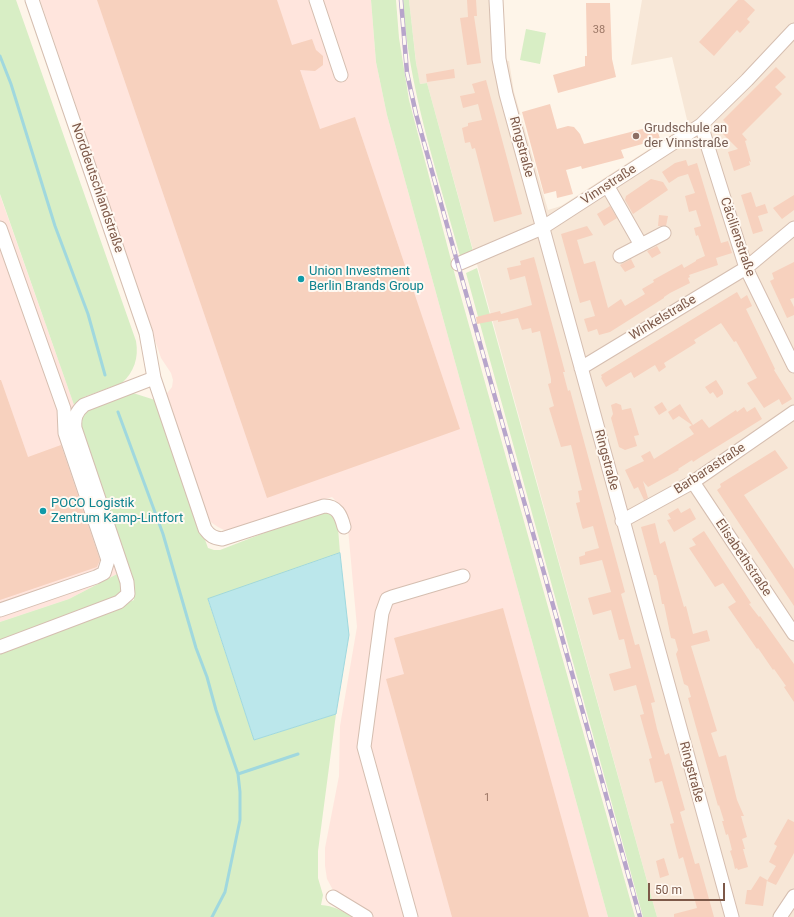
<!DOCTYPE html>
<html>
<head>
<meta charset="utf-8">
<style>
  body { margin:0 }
  #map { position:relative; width:794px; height:917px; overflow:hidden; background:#fef5e9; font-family:Roboto,sans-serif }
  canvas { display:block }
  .scale { position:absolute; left:648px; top:883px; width:77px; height:18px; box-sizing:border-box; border:2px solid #7d5949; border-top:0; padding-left:5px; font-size:12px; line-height:14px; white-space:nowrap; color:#7d5949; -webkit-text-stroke:3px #fff9f2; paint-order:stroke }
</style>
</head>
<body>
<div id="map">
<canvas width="794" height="917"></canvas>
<div class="scale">50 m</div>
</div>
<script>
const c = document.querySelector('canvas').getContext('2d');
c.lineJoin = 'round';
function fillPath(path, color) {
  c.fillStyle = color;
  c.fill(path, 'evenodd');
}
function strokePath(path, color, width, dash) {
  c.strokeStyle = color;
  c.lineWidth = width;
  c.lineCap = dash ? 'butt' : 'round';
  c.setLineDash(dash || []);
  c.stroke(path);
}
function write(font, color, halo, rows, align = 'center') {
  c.font = font + ' Roboto,sans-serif';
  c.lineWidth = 4;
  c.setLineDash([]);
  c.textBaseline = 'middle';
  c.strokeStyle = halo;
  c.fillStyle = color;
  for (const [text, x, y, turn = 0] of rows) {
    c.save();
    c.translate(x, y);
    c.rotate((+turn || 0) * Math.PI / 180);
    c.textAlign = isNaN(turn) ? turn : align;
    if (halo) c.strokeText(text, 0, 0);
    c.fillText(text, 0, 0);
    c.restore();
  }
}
const residential = new Path2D(`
  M409 0H496L499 59 509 61 514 92 548 210 561 206 688 124 672 57 631 65 642 0H794V917H657L427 83 420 84 417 71Z`);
const commercial = new Path2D(`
  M40 0H371L376 62 387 115 608 917H370L334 892 327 879 325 866V848L339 776 340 726 357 627 347 518 340 505 332 497 234 530 226 531 218 527 212 523 207 518 164 397 172 387 173 380 171 373 161 358Z
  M0 195 74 405 69 416 119 573 69 599 0 622Z`);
const green = new Path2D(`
  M0 0H16L136 341C139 358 134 372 122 383L84 397 74 405 0 194Z
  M371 0H396L399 38 409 100 456 279 635 917H608L387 115 376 62Z
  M403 0H409L416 63 420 84 427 83 473 251 460 256C437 171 408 88 403 0Z
  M526 29 546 33 540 64 520 60Z
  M477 268 657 917H643L466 273Z
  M133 393 155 400 208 548 214 550H220L318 512 325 510 333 514 338 528 340 553 208 600 254 740 336 714 318 851V878L323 895 321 905C333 906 342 910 352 917H0V653L134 600 133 587 79 425 83 415 89 410Z
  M119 573C122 582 124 588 119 596L0 643V622L69 599Z`);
const water = new Path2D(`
  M340 553 349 635 336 714 254 740 208 599Z`);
const stream = new Path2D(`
  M0 56 11 84 55 226 88 314 105 375
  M118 412 163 534 196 648 207 677 216 710 238 774 240 792V820L225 892 212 917
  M238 774 298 754`);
const building = new Path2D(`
  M97 0H277L292 45 312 39 316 50 323 56V65L315 71 300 70 320 129 355 117 460 429 267 498Z
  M467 0H476L477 16H474L481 63 467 65 460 18 468 17Z
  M738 0H744L755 10 747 19 750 22 740 33 737 30 714 56 699 42Z
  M586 3H610L612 59 616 77 558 93 553 75 585 66V56H587Z
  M776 67 786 77 775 87 782 94 742 134 747 140 745 141 751 162 749 161 750 165 734 171 728 152 738 149 722 133 729 126 723 120Z
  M454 69 455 78 427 82 426 74Z
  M486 80 522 214 494 222 475 148 472 149 470 142 465 143 462 128 468 126V123L482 120 478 104 463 108 460 96 475 93 472 84Z
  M550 104 557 129 568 126 574 127 580 134 584 144 646 128 651 122 656 125 660 139 621 150 624 158 582 169 581 166 566 170 573 194 557 198 556 191 544 194 522 112Z
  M686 160 688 166 697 163 721 243 728 241 732 253 716 258 718 265 689 275 690 277 688 278 690 283 670 293 664 297V298L610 332 599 335 597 329 588 332 584 319 595 316 590 300 580 303 561 234 587 226 593 235 577 240 584 264 595 261 608 308 621 299 625 306 645 294 642 289 654 282 653 280 682 264 684 268 696 261V260L705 256 698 235 696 236 694 228 701 226 696 210 689 212 685 196 695 193 688 174 678 177 669 183 662 172 675 163Z
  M651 179 663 182 668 190 633 214 625 200 626 196Z
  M751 192 756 207 765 204 768 213 758 216 763 231 753 234 741 195Z
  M794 195V210L782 219 773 208Z
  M610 206 617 218 604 226 597 214Z
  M659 215 668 216 666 226H658Z
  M657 246 661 253 652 258 647 251Z
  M534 257 565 372H563L568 391 570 390 625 592 621 594 635 645 639 644 655 702 651 703 657 729 665 755 669 753 685 810 680 812 695 864 699 863 714 917H674V914L697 908 683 857 679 859 670 824 674 823 662 781 655 783 649 759 652 758 640 715 644 714 636 685 614 691 609 674 631 668 624 639 619 640 611 610 593 615 588 598 611 592 602 560 580 565 579 557 585 555V552L599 548 593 526 583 529 582 527 576 503 580 502 578 491 582 490 571 445 561 447 549 408 554 406 548 384 551 383V379L540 331 532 333 531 328 522 330 518 318 498 322V320L477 324 476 317 500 311 501 314 532 305 525 276 510 280 507 268 521 265 520 261Z
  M631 259 635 267 625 272 620 265Z
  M794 262V298L790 299 794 307V315L787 318 770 281 774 279 772 273Z
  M737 292 741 299 747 295 752 306 746 309 775 369 774 370 792 399 782 405 779 399 764 408 747 383 757 378 736 341 734 342 721 323 694 340 696 343 664 363 666 367 659 372 655 365 634 378 631 372 606 387 601 378 602 377 601 375Z
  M0 380H1L28 457 61 445 100 560 97 567 0 600Z
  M716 380 723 391V394L717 398 713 392 710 394 705 387Z
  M662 402 667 410 659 415 654 407Z
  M616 403 621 405 622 410 631 408 639 435 634 436 637 446 625 450 619 447 611 418 613 414 611 405Z
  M680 404 693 425 702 419 709 428 736 410 737 412 744 407 747 412 755 407 762 419 699 458 693 462 692 460 678 469 679 470 648 487 643 481 648 498 644 500 638 487 634 489 625 470 644 461 641 456 650 451 654 459 694 434 689 427 692 425 679 416 673 420 668 412Z
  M775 450 788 468 744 495 794 569V606L717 490 721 487 720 484Z
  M678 508 681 513 690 508 696 519 674 532 667 520 671 519 668 514Z
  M655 523 660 544 665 541 684 607 686 606 693 634 707 630 710 641 691 646 717 731 711 733 719 757 726 755 737 800 744 816H741L747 837 742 839 745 849H743L748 867 738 870 737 868 735 869 733 860 730 851 732 850 728 834 726 835 722 821H724L719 805 718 806 688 698 691 697 688 686 684 684 676 654 678 650 675 639 671 638 664 604H662L658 582 656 575H654L641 527Z
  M704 531 751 603 749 604 759 617 760 616 794 664V702L784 687 786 686 774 669 773 670 758 648 757 649 728 607 736 602 723 583 715 587 689 548 696 545 692 539Z
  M503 608 589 917H452L386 679 404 674 394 638Z
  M788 819 794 822V853L776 885 767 881 776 866 769 862 777 846 774 844Z
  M664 858 669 875 660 878 656 861Z
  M760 876 767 880 763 906 745 904 747 890H751Z`);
const minor = new Path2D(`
  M32 0 146 333 154 378 205 529C210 536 214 538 222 539L324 506C337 506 341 515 344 527
  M316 0 341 75
  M496 0 499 59 506 94 732 917
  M701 125 746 268 794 366
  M608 187 641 245
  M0 228 64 409 65 433 108 560 104 573 96 577 0 610
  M620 256 664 233
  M458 264 542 228 701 125 747 80 794 30
  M581 368 746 268 794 228
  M693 482 794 634
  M622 521 693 482 794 412
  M0 647 119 602 128 594 127 582 75 428C74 418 76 412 84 405L154 378
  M333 897 366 917
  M411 917 364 747 382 613 387 599 392 597 463 576
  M780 917 794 896`);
const rail = new Path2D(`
  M401 0 407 73 416 114 640 917`);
const markers = [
  [636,136,4,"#8d6e63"],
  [301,279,4,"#0f9aa8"],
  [43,511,4,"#0f9aa8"]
];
const numberNames = [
  ["38",599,30],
  ["1",487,798]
];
const educationNames = [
  ["Grudschule an",644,129],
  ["der Vinnstraße",644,144]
];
const streetNames = [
  ["Ringstraße",521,147,75],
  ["Vinnstraße",609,185,-33],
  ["Norddeutschlandstraße",97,188,71],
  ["Cäcilienstraße",737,237,71],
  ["Winkelstraße",663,318,-31],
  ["Ringstraße",606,460,75],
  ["Barbarastraße",710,469,-33],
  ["Elisabethstraße",743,558,56],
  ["Ringstraße",691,772,75]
];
const cultureNames = [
  ["Union Investment",309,272],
  ["Berlin Brands Group",309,287],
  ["POCO Logistik",51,504],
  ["Zentrum Kamp-Lintfort",51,519]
];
fillPath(residential, '#f7e7d7');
fillPath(commercial, '#ffe5dd');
fillPath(green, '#d8eec5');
fillPath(water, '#bbe7eb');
strokePath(water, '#a0d8de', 1);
strokePath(stream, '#a0d8de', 3);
fillPath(building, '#f7d1be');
strokePath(minor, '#d5beb0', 15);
strokePath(minor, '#fff', 13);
strokePath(rail, '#b7a5cb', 4.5);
strokePath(rail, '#fff9f2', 3, [9]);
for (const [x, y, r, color] of markers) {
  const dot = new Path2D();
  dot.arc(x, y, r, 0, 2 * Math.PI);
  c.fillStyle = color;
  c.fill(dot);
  strokePath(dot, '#fff9f2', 1.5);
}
write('11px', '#9c7766', null, numberNames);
write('13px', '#785e54', '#fff9f2', educationNames, 'left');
write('13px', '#7d5949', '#fff9f2', streetNames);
write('13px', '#0d838f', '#fff9f2', cultureNames, 'left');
</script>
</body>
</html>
